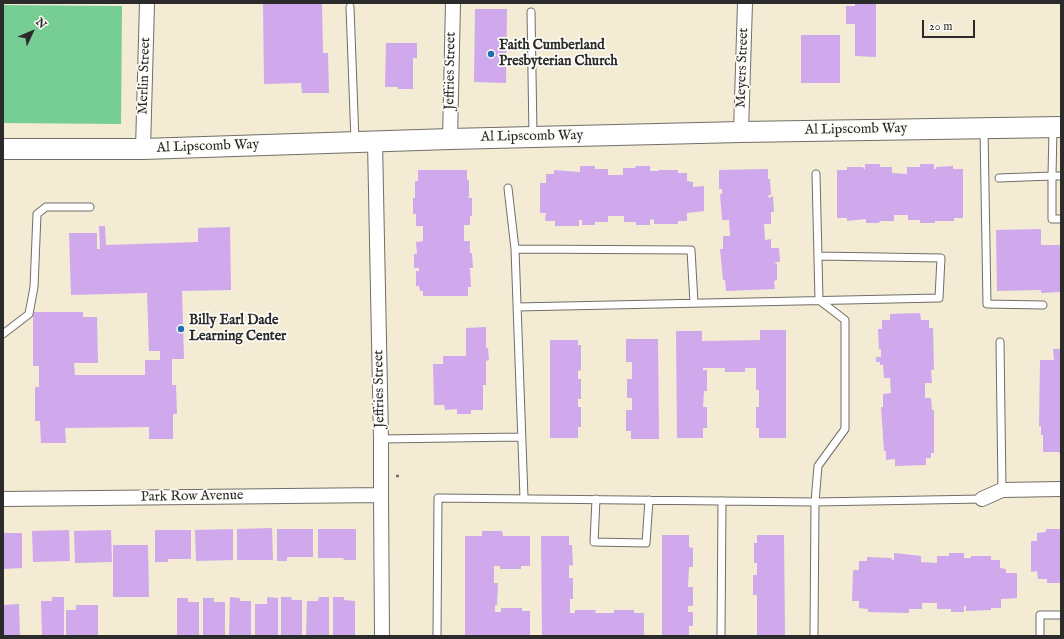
<!DOCTYPE html>
<html>
<head>
<meta charset="utf-8">
<style>
  body { margin:0 }
  #map { position:relative; width:1064px; height:639px; overflow:hidden; background:#f3ebd4; font-family:"IM FELL English",serif }
  canvas { display:block }
  .frame { position:absolute; inset:0; border:4px solid #2b2b2b; pointer-events:none }
  .north { position:absolute; left:12px; top:12px; width:40px; height:40px; -webkit-text-stroke:3px #fdfcf7; paint-order:stroke; rotate:46deg; font-size:11px; font-weight:700; line-height:16px; text-align:center; color:#2b2b2b }
  .north::after { content:''; display:block; margin:auto; width:14px; height:18px; background:#2b2b2b; clip-path:polygon(50% 0,100% 100%,50% 72%,0 100%) }
  .scale { position:absolute; left:922px; top:20px; width:53px; height:18px; box-sizing:border-box; border:2px solid #2b2b2b; border-top:0; padding-left:5px; font-size:12px; line-height:14px; white-space:nowrap; color:#2b2b2b; -webkit-text-stroke:3px #fdfcf7; paint-order:stroke }
</style>
</head>
<body>
<div id="map">
<canvas width="1064" height="639"></canvas>
<div class="frame"></div>
<div class="north">N</div>
<div class="scale">20 m</div>
</div>
<script>
const c = document.querySelector('canvas').getContext('2d');
c.lineJoin = 'round';
function fillPath(path, color) {
  c.fillStyle = color;
  c.fill(path, 'evenodd');
}
function strokePath(path, color, width, dash) {
  c.strokeStyle = color;
  c.lineWidth = width;
  c.lineCap = dash ? 'butt' : 'round';
  c.setLineDash(dash || []);
  c.stroke(path);
}
function write(font, color, halo, rows, align = 'center') {
  c.font = font + ' "IM FELL English",serif';
  c.lineWidth = 3.5;
  c.setLineDash([]);
  c.textBaseline = 'middle';
  c.strokeStyle = halo;
  c.fillStyle = color;
  for (const [text, x, y, turn = 0] of rows) {
    c.save();
    c.translate(x, y);
    c.rotate((+turn || 0) * Math.PI / 180);
    c.textAlign = isNaN(turn) ? turn : align;
    if (halo) c.strokeText(text, 0, 0);
    c.fillText(text, 0, 0);
    c.restore();
  }
}
const green = new Path2D(`
  M3 5 122 6 121 124 3 123Z`);
const building = new Path2D(`
  M263 3H322L323 53H328L329 93H302L301 83 264 84Z
  M855 3H876V57L855 56V24H846V6H855Z
  M475 9H507L506 83 474 82Z
  M801 35H840V83H801Z
  M386 43H417V58H413V89H398V87H385Z
  M865 164H880V167H892V173L907 174V167H920V164H934V169H936V167L953 166V169H963V218H954V221H935V223H920V220H908V215H894V221H880L879 223H866V219L847 221V218H837V170H847V167H863L865 170Z
  M580 166H595V169H608V175H623V168H635L636 166H650V171H659L658 170H678V173H687V181L693 182V187L704 186V211L687 213V221H678V224H654V220L650 219V225H636V222H624V216H608V222H595V225H582V220H579V226H555V221H545L546 213H540V183H546V174H554V170L580 172Z
  M768 169V179H770L771 195H768L769 198 773 196 774 212H771V224H764L765 240 771 239V248H779L780 262H774L777 264V280L774 281 775 289 726 291 725 280H723L720 249H723V236H730L729 220H722L720 194H722V189H719V170Z
  M418 170H467V180H469V197L467 198H472V216H470V225H464V241H470V253H472L473 268H468L470 269 471 287H468V296H423V291H420L419 286H416V271H419V268H414V254H417L416 242 423 241V226H416V214H413V198H415V181H418Z
  M99 226H105L106 245 198 242V228L230 227 231 290 182 291 184 359H172V385H176L177 414H173V439H149V427L65 428 66 443H41L40 421H35V387H39V366H33V312H83V317H97L98 363H74L75 375H145V360H160V351H149L147 293 71 295 69 233H97V249H100Z
  M1041 229V245H1061V292L1041 293V290L997 291 996 230Z
  M920 313 921 320H929V328H933L934 370H931L932 383H925V398H931L932 410H934V453H931V458H926V465L895 466V459L886 460V451H884L881 407H883V394L891 393 890 378H884L883 365H880V362H876V357H881V349H879L878 329H882V320H890V314Z
  M486 327V348H488L489 360 486 361V385H483V410H471V414H457V409L445 410 444 405H434L433 364H443V356H466V328Z
  M760 330H786V438H759V428H756V407H759V390H756V368H745V372H725V368H703V370H707V391H704L703 407H707V428H703V438H677L676 331H702V341L760 340Z
  M626 339H658L659 439H631V431H626V410H632V398H627V379H632V362H626Z
  M550 340H578V345H581V370L578 371V379H581V399H578V407H581V427H578V438H550Z
  M1053 349H1061V457L1059 452H1043V435H1041V426H1039L1040 360H1054Z
  M272 528 273 560H237V529Z
  M233 529V560L196 561 195 530Z
  M277 529H313V557H287V561H277Z
  M318 529H356V560H344L343 558H318Z
  M1046 529H1061V583H1047V579H1038L1037 571 1031 572V541H1037V533L1046 532Z
  M69 530 70 561 33 562 32 531Z
  M111 530 112 562 75 563 74 531Z
  M155 530H191V559H168V562H155Z
  M482 531H502L503 536H530V566H521V569H500V566H494V583H498L497 605H495V612H501V608H522V611H530V636H465V536H482Z
  M3 533H22V568L3 569Z
  M662 535H689V547L693 548V567H689L688 587H693V606H688V612H693V626H689V636H662Z
  M757 535H784L785 636H757V595H753V575H757V563H754V543H757Z
  M541 536H569V545H572L573 566 569 565V578H573V599H570V613H575V610H596L595 613H614V610H634V613H644V636H542Z
  M113 545H148L149 597H113Z
  M894 553 921 556V562L937 563V556H949V553H964V558H971V556H991V560H1000V568L1006 569V573H1017V598L1001 599V608H991V610L966 611V606H964V612H951V609H937V603H922V609H909V613L868 612V609L859 608V601H852L853 570H859V561H867V557L891 558 892 560H894Z
  M52 597H64V636H42L41 601H52Z
  M230 597 240 598V601H251V636H229Z
  M267 597 278 598V636H255V604H267Z
  M281 597H291L292 600H302V636H281Z
  M319 597H329V636H306L307 601H318Z
  M333 597H344V600L355 601V636H333Z
  M177 598H188V602H199V636H177Z
  M203 598H214V602H225V636H203Z
  M19 604 20 636H3V605Z
  M76 605H98V636H66V610H76Z`);
const path = new Path2D(`
  M396 476H402`);
const lane = new Path2D(`
  M350 7 355 141
  M531 12 533 135
  M1053 128 1052 176H1061
  M984 130 987 304 1043 305
  M999 178 1052 176V219H1061
  M508 188 515 249 524 498
  M515 249 691 250 694 303
  M517 307 939 298 941 258 818 256
  M3 334 29 314 34 287 37 214 46 207H90
  M1000 342 1002 490
  M381 439 521 437
  M596 499 594 542 646 543 649 500
  M437 636 438 498 815 502 982 499
  M721 636 722 501
  M814 636 815 502 818 466 845 429V320L819 300 816 174
  M1040 636V615H1061`);
const street = new Path2D(`
  M741 132 745 3
  M450 139 453 3
  M375 142 381 439V495L382 636
  M143 149 147 3
  M3 499 381 495
  M982 499 1002 490 1061 489`);
const secondary = new Path2D(`
  M3 149H143L450 139 741 132 1061 127`);
const markers = [
  [491,54,4,"#1f6fb2"],
  [181,329,4,"#1f6fb2"]
];
const poiNames = [
  ["Faith Cumberland",499,46],
  ["Presbyterian Church",499,62],
  ["Billy Earl Dade",189,321],
  ["Learning Center",189,337]
];
const streetNames = [
  ["Meyers Street",743,68,-88],
  ["Jeffries Street",451,71,-89],
  ["Merlin Street",145,76,-88],
  ["Al Lipscomb Way",856,130,-1],
  ["Al Lipscomb Way",532,137,-1],
  ["Al Lipscomb Way",208,147,-2],
  ["Jeffries Street",380,389,-91],
  ["Park Row Avenue",192,497,-1]
];
fillPath(green, '#76ce94');
fillPath(building, '#d0a8ec');
strokePath(lane, '#716e66', 9);
strokePath(street, '#716e66', 16);
strokePath(secondary, '#716e66', 22);
strokePath(path, '#716e66', 2.5, [3, 3]);
strokePath(lane, '#fff', 7);
strokePath(street, '#fff', 14);
strokePath(secondary, '#fff', 20);
for (const [x, y, r, color] of markers) {
  const dot = new Path2D();
  dot.arc(x, y, r, 0, 2 * Math.PI);
  c.fillStyle = color;
  c.fill(dot);
  strokePath(dot, '#fdfcf7', 1.5);
}
write('bold 14px', '#2b2b2b', '#fdfcf7', poiNames, 'left');
write('14px', '#2b2b2b', '#fdfcf7', streetNames);
</script>
</body>
</html>
